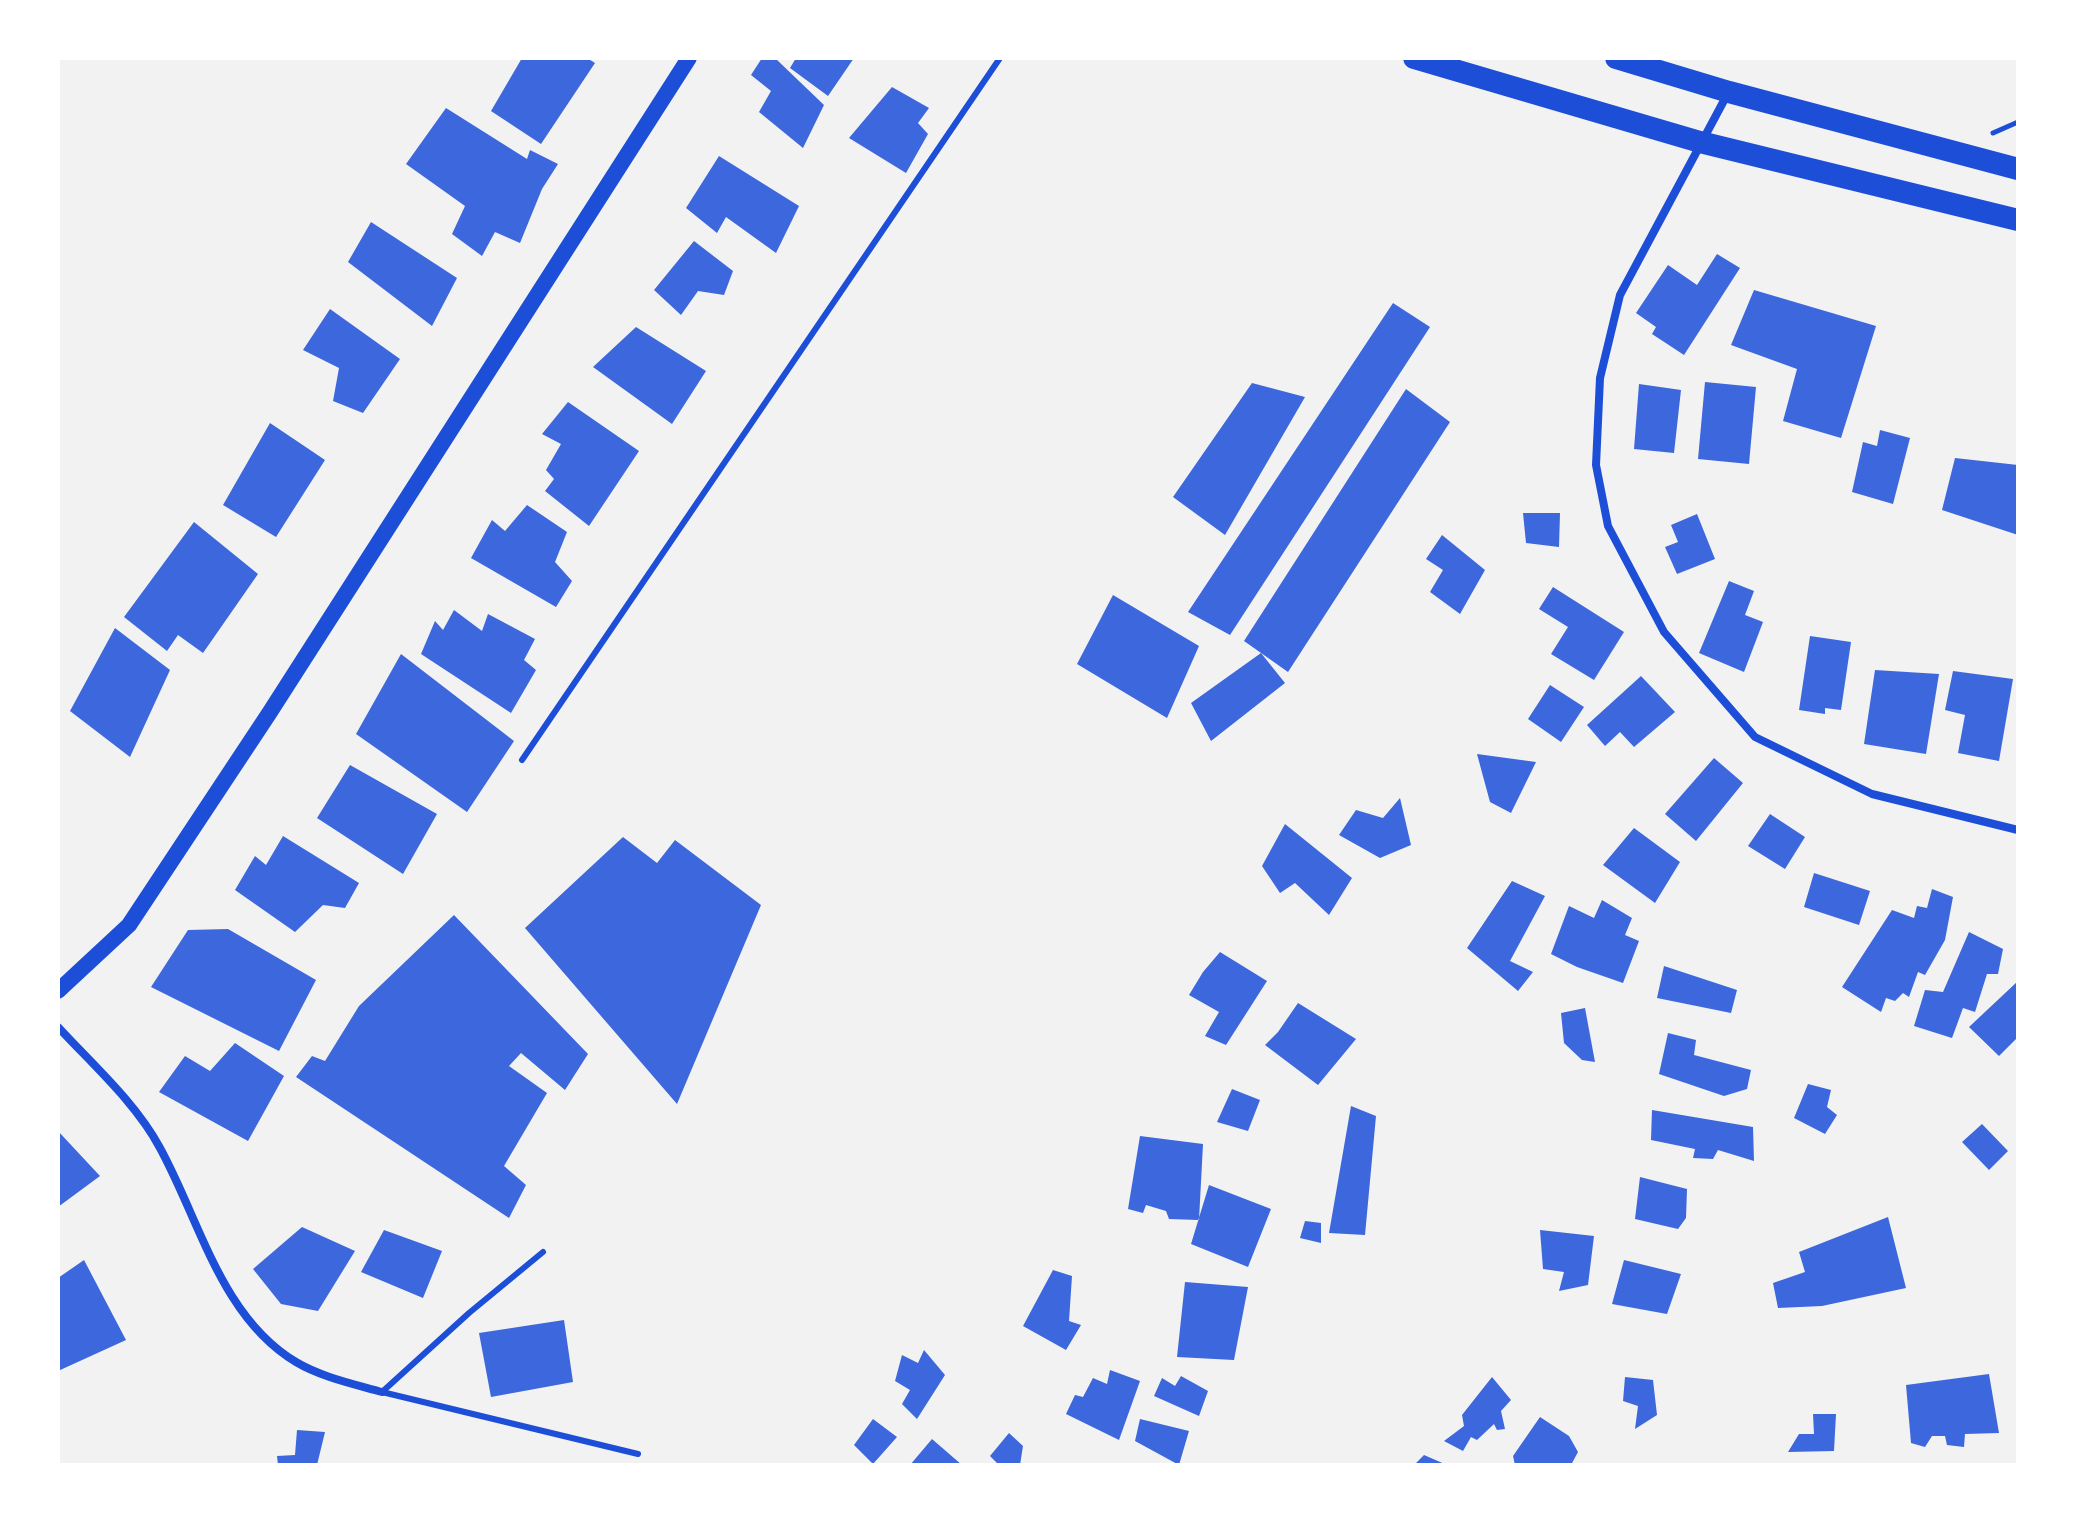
<!DOCTYPE html>
<html>
<head>
<meta charset="utf-8">
<style>
  body { margin:0 }
  #map { position:relative; width:2076px; height:1523px; overflow:hidden; background:#f2f2f2; font-family:"DM Sans",sans-serif }
  canvas { display:block }
  .frame { position:absolute; inset:0; border:60px solid #fff; pointer-events:none }
</style>
</head>
<body>
<div id="map">
<canvas width="2076" height="1523"></canvas>
<div class="frame"></div>
</div>
<script>
const c = document.querySelector('canvas').getContext('2d');
c.lineJoin = 'round';
function fillPath(path, color) {
  c.fillStyle = color;
  c.fill(path, 'evenodd');
}
function strokePath(path, color, width, dash) {
  c.strokeStyle = color;
  c.lineWidth = width;
  c.lineCap = dash ? 'butt' : 'round';
  c.setLineDash(dash || []);
  c.stroke(path);
}
const building = new Path2D(`
  M522 58H587L595 63 541 144 491 111Z
  M762 58H775L824 105 803 148 759 112 771 91 751 75Z
  M796 58H854L828 96 790 68Z
  M892 87 929 108 918 123 928 134 906 173 849 138Z
  M446 108 527 159 530 150 558 164 542 189 520 243 495 232 482 256 452 234 465 206 406 164Z
  M719 156 799 206 776 253 726 217 717 233 686 208Z
  M371 222 457 278 432 326 348 262Z
  M694 241 733 271 724 295 698 291 681 315 654 290Z
  M1717 254 1740 268 1684 355 1652 334 1656 327 1636 313 1668 265 1697 285Z
  M1754 290 1876 326 1841 438 1783 421 1797 369 1731 345Z
  M1393 303 1430 327 1230 635 1188 612Z
  M330 309 400 359 363 413 333 401 339 368 303 350Z
  M636 327 706 371 672 424 593 367Z
  M1705 382 1756 387 1749 464 1698 459Z
  M1252 383 1305 397 1225 535 1173 497Z
  M1639 384 1681 390 1674 453 1634 449Z
  M1406 389 1450 422 1288 672 1244 641Z
  M568 402 639 451 589 526 545 491 554 479 546 470 561 444 542 434Z
  M270 423 325 460 276 537 223 505Z
  M1880 430 1910 438 1893 504 1852 492 1863 442 1877 446Z
  M1955 458 2018 465V535L1942 510Z
  M527 505 567 532 555 562 572 581 556 607 471 558 492 520 505 531Z
  M1523 513H1560L1559 547 1526 543Z
  M1697 514 1715 559 1677 574 1665 547 1678 542 1671 525Z
  M194 522 258 574 203 653 178 635 167 651 124 617Z
  M1442 535 1485 570 1460 614 1430 592 1443 570 1426 559Z
  M1729 581 1754 591 1745 615 1763 622 1744 672 1699 653Z
  M1553 587 1624 632 1594 680 1551 654 1568 627 1539 609Z
  M1113 595 1199 646 1167 718 1077 664Z
  M454 610 482 631 488 614 535 639 524 660 536 670 511 713 421 654 435 621 443 630Z
  M115 628 170 670 130 757 70 711Z
  M1810 636 1851 642 1841 710 1825 708V714L1799 710Z
  M1261 653 1285 683 1211 741 1191 703Z
  M401 654 514 741 467 812 356 734Z
  M1875 670 1939 674 1926 754 1864 744Z
  M1953 671 2013 679 1999 761 1958 753 1965 715 1945 710Z
  M1641 676 1675 712 1634 747 1620 732 1605 746 1587 725Z
  M1550 685 1584 707 1561 742 1528 719Z
  M1477 754 1536 762 1511 813 1490 802Z
  M1714 758 1743 783 1696 841 1665 814Z
  M350 765 437 814 403 874 317 818Z
  M1400 798 1411 845 1380 858 1339 835 1356 810 1383 818Z
  M1770 814 1805 837 1785 869 1748 846Z
  M1285 824 1352 878 1329 915 1295 883 1280 893 1262 866Z
  M1634 828 1680 862 1655 903 1603 865Z
  M283 836 359 883 345 908 323 905 295 932 235 890 255 856 266 865Z
  M623 837 657 863 675 840 761 905 677 1104 525 928Z
  M1814 873 1870 891 1859 925 1804 907Z
  M1512 881 1545 896 1510 961 1533 972 1518 991 1467 948Z
  M1932 889 1953 897 1945 940 1925 975 1918 972 1909 997 1903 993 1895 1001 1886 998 1881 1012 1842 987 1892 910 1914 918 1917 906 1927 908Z
  M1602 900 1632 918 1625 935 1639 941 1623 983 1577 967 1551 954 1569 906 1594 918Z
  M454 915 588 1054 565 1090 521 1053 509 1066 547 1093 504 1166 526 1185 509 1218 296 1077 312 1056 325 1061 359 1006Z
  M228 929 316 980 279 1051 151 987 188 930Z
  M1969 932 2003 949 1998 974H1987L1975 1012 1963 1008 1952 1038 1914 1026 1925 990 1943 992Z
  M1220 952 1267 981 1226 1045 1205 1036 1219 1012 1189 995 1203 972Z
  M1664 966 1737 990 1731 1013 1657 998Z
  M2018 981V1037L1999 1056 1969 1027Z
  M1298 1003 1356 1039 1318 1085 1265 1045 1278 1032Z
  M1585 1008 1595 1062 1582 1060 1564 1043 1561 1013Z
  M1668 1033 1696 1040 1694 1055 1751 1070 1747 1089 1724 1096 1659 1074Z
  M235 1043 284 1076 248 1141 159 1092 185 1056 210 1071Z
  M1808 1084 1831 1090 1827 1107 1837 1115 1825 1134 1794 1118Z
  M1232 1089 1260 1100 1248 1131 1217 1122Z
  M1351 1106 1376 1116 1365 1235 1329 1233Z
  M1652 1110 1753 1127 1754 1161 1718 1150 1713 1159 1693 1158 1695 1149 1651 1140Z
  M1982 1124 2008 1151 1989 1170 1962 1142Z
  M58 1131 100 1176 58 1207Z
  M1140 1136 1203 1144 1199 1220 1169 1219 1166 1211 1146 1205 1143 1213 1128 1209Z
  M1640 1177 1687 1189 1686 1218 1678 1229 1635 1219Z
  M1209 1185 1271 1209 1248 1267 1191 1244Z
  M1888 1217 1906 1288 1822 1306 1778 1308 1773 1283 1805 1272 1799 1252Z
  M1305 1221 1321 1223V1243L1300 1238Z
  M302 1227 355 1251 318 1311 281 1304 253 1269Z
  M384 1230 442 1251 423 1298 361 1272Z
  M1540 1230 1594 1236 1588 1285 1559 1291 1564 1272 1543 1269Z
  M84 1260 126 1340 58 1371V1278Z
  M1624 1260 1681 1274 1667 1314 1612 1304Z
  M1053 1270 1072 1276 1069 1321 1081 1325 1066 1350 1023 1326Z
  M1185 1282 1248 1287 1234 1360 1177 1357Z
  M564 1320 573 1382 491 1397 479 1333Z
  M924 1350 945 1375 917 1419 902 1404 910 1390 895 1381 902 1355 918 1363Z
  M1110 1370 1140 1381 1119 1440 1066 1414 1075 1395 1083 1397 1093 1378 1107 1384Z
  M1989 1374 1999 1433 1965 1434 1964 1447 1947 1445 1945 1436H1932L1925 1447 1911 1443 1906 1385Z
  M1181 1376 1208 1391 1199 1416 1154 1396 1162 1378 1175 1386Z
  M1492 1377 1511 1400 1501 1411 1505 1429 1497 1430 1494 1424 1477 1440 1471 1437 1463 1451 1444 1441 1464 1426 1462 1415Z
  M1625 1377 1653 1380 1657 1415 1635 1429 1638 1406 1623 1401Z
  M1813 1414H1836L1834 1451 1788 1452 1799 1434H1814Z
  M1540 1417 1569 1436 1578 1452 1571 1465H1515L1513 1456Z
  M873 1419 897 1437 873 1464 854 1445Z
  M1140 1419 1189 1431 1179 1465 1135 1441Z
  M297 1430 325 1432 317 1465H278L277 1456 295 1455Z
  M1009 1433 1023 1446 1020 1465H999L990 1456Z
  M932 1439 962 1465H910Z
  M1424 1455 1447 1465H1414Z`);
const path = new Path2D(`
  M1993 133 2018 122`);
const service = new Path2D(`
  M522 760 1000 58
  M382 1392 638 1454
  M382 1392 469 1313 543 1252`);
const minor = new Path2D(`
  M1728 93 1620 295 1600 378 1596 465 1608 526 1664 632 1755 737 1872 794 2018 830
  M58 1027C93 1065 136 1103 160 1148 200 1221 221 1317 296 1362 321 1377 354 1384 382 1392`);
const secondary = new Path2D(`
  M58 991 129 925 270 712 689 58`);
const trunk = new Path2D(`
  M1414 58 1700 142 2018 220
  M1616 58 1729 92 2018 169`);
fillPath(building, '#3d67dc');
strokePath(path, '#1d4ed8', 5);
strokePath(service, '#1d4ed8', 6);
strokePath(minor, '#1d4ed8', 8);
strokePath(secondary, '#1d4ed8', 16);
strokePath(trunk, '#1d4ed8', 22);
</script>
</body>
</html>
